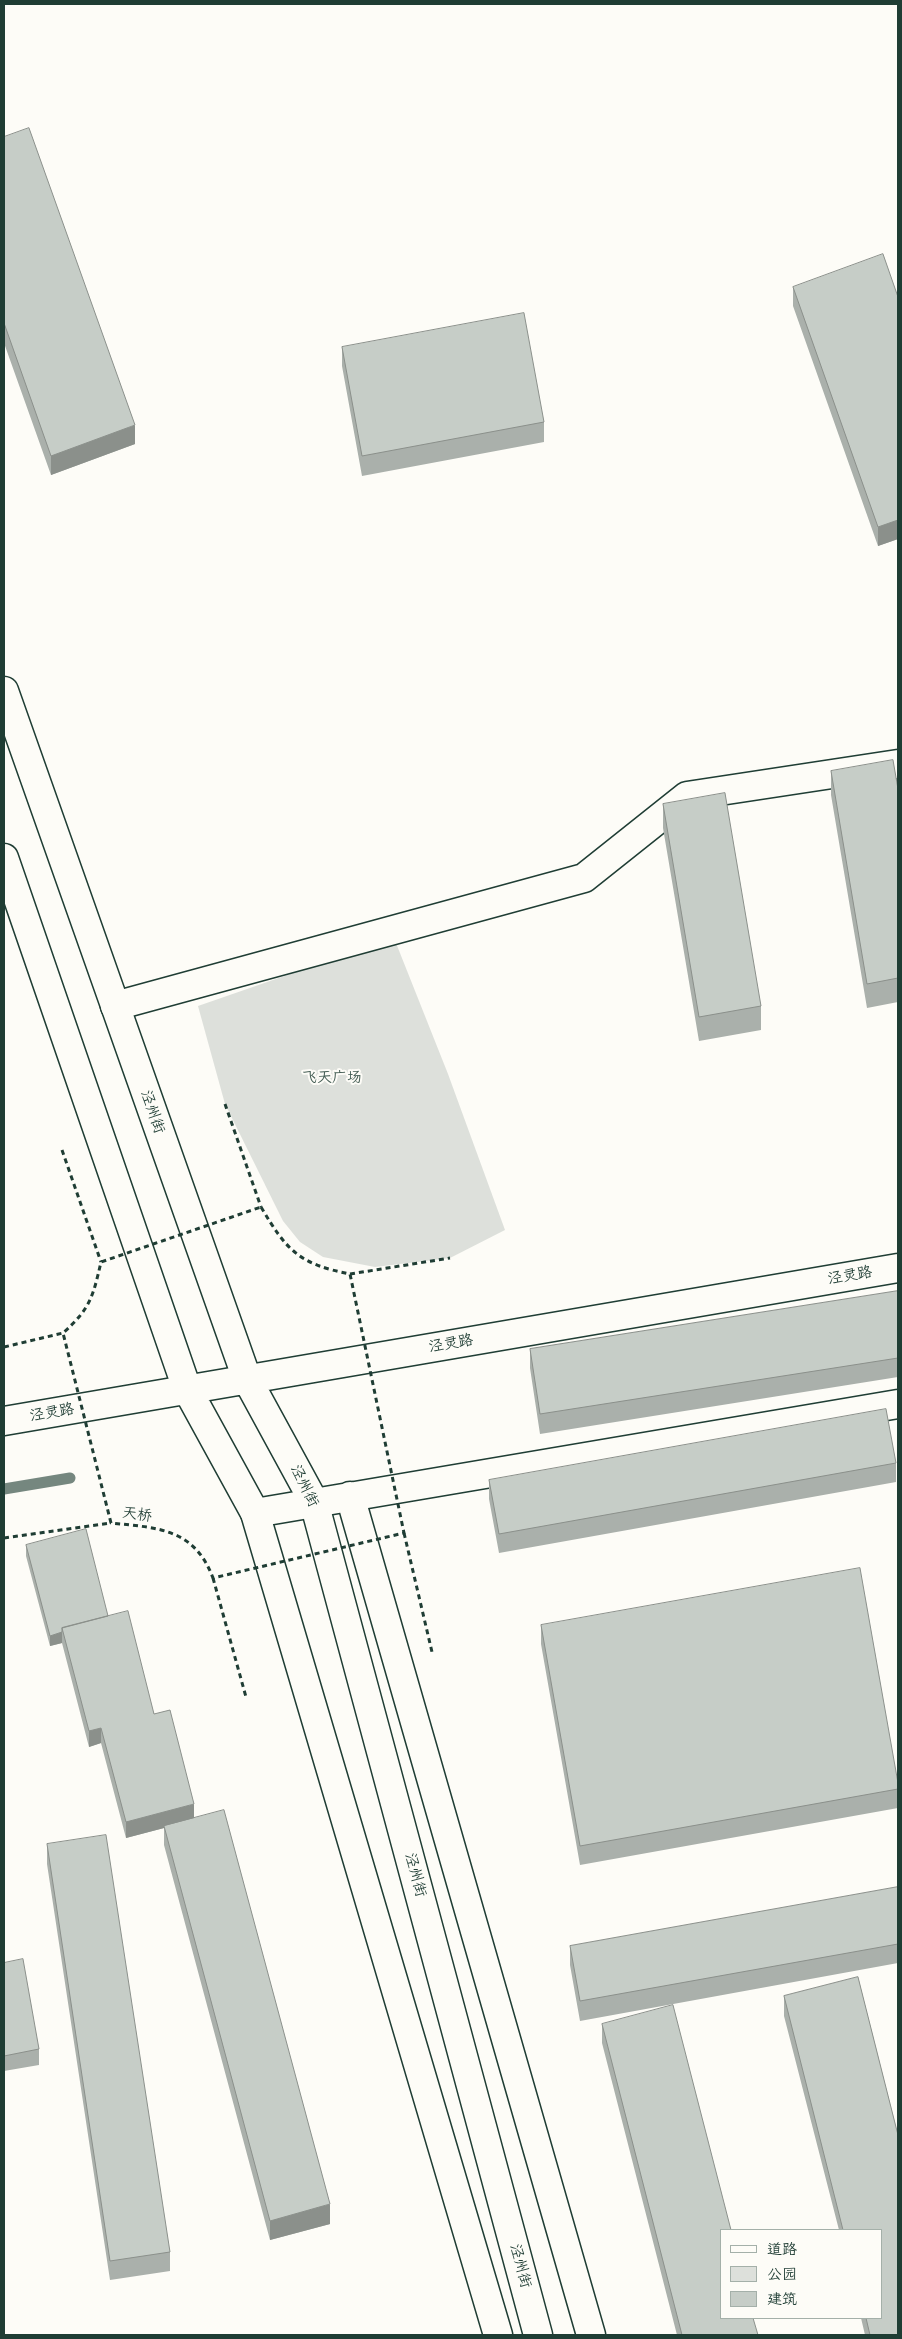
<!DOCTYPE html>
<html>
<head>
<meta charset="utf-8">
<style>
  body { margin:0 }
  #map { position:relative; width:902px; height:2339px; overflow:hidden; background:#fdfcf7; font-family:Pangolin,"LXGW WenKai TC",sans-serif }
  canvas { display:block }
  .frame { position:absolute; inset:0; border:5px solid #1f3d34; pointer-events:none }
  .legend { position:absolute; left:720px; top:2229px; width:162px; height:90px; box-sizing:border-box; background:#fdfcf7; border:1px solid #a4b0a9; margin:0; padding:6px 9px; list-style:none; font-size:15px; color:#1f3d34 }
  .legend li { display:flex; align-items:center; gap:10px; height:25px }
  .legend b { width:25px; border:1px solid #a4b0a9 }
</style>
</head>
<body>
<div id="map">
<canvas width="902" height="2339"></canvas>
<div class="frame"></div>
<ul class="legend">
<li><b style="height:6px;background:#fdfcf7"></b>道路</li>
<li><b style="height:14px;background:#dde0db"></b>公园</li>
<li><b style="height:14px;background:#c6cdc7"></b>建筑</li>
</ul>
</div>
<script>
const c = document.querySelector('canvas').getContext('2d');
c.lineJoin = 'round';
function fillPath(path, color) {
  c.fillStyle = color;
  c.fill(path, 'evenodd');
}
function strokePath(path, color, width, dash) {
  c.strokeStyle = color;
  c.lineWidth = width;
  c.lineCap = dash ? 'butt' : 'round';
  c.setLineDash(dash || []);
  c.stroke(path);
}
function write(font, color, halo, rows, align = 'center') {
  c.font = font + ' Pangolin,"LXGW WenKai TC",sans-serif';
  c.lineWidth = 4;
  c.setLineDash([]);
  c.textBaseline = 'middle';
  c.strokeStyle = halo;
  c.fillStyle = color;
  for (const [text, x, y, turn = 0] of rows) {
    c.save();
    c.translate(x, y);
    c.rotate((+turn || 0) * Math.PI / 180);
    c.textAlign = isNaN(turn) ? turn : align;
    if (halo) c.strokeText(text, 0, 0);
    c.fillText(text, 0, 0);
    c.restore();
  }
}
const green = new Path2D(`
  M394 938 448 1074 505 1230 450 1258 375 1267 323 1257 300 1242 283 1221 225 1104 198 1006Z`);
const stream = new Path2D(`
  M4 1489 70 1478`);
const path = new Path2D(`
  M225 1104 261 1207
  M62 1150 101 1262
  M350 1274 450 1258
  M4 1347 63 1333
  M404 1533 432 1652
  M4 1538 111 1523
  M213 1578 246 1697`);
const minor = new Path2D(`
  M115 1006 584 878 687 796 898 764
  M350 1496 591 2335
  M255 1513 898 1404`);
const major = new Path2D(`
  M4 691 247 1379 314 1502 538 2335
  M4 858 187 1389 255 1513 498 2335
  M4 1421 898 1268`);
const pathBridge = new Path2D(`
  M261 1207C287 1251 299 1264 350 1274L404 1533 213 1578C194 1528 158 1528 111 1523L63 1333C90 1309 93 1297 101 1262Z`);
const wall = new Path2D(`
  M4 137 135 444 51 475 4 343Z
  M793 287 898 297V539L878 546 793 306Z
  M342 347 544 422V442L362 476 342 366Z
  M831 771 898 789V1002L867 1008 831 795Z
  M663 804 761 1006V1030L699 1041 663 828Z
  M898 1291V1377L540 1434 530 1368V1349Z
  M896 1463V1482L499 1553 489 1499V1480Z
  M26 1545 108 1616 154 1714 194 1818 330 2224 270 2240 164 1845V1828L126 1838 101 1743 89 1747 62 1643 50 1646 26 1556Z
  M541 1625 898 1783V1808L580 1865 541 1644Z
  M47 1844 170 2252V2271L110 2280 47 1864Z
  M898 1887V1963L580 2021 570 1965V1946Z
  M4 1963 39 2049V2065L4 2071Z
  M858 1977 898 2135V2335H865L861 2318H881V2230H839L784 2016V1996Z
  M602 2024 758 2335H677L602 2043Z`);
const shadedWall = new Path2D(`
  M135 425V444L51 475V456Z
  M898 520V539L878 546V527Z
  M62 1632V1643L50 1646V1636Z
  M101 1728V1743L89 1747V1731Z
  M194 1804V1820L164 1826V1828L126 1838V1822Z
  M330 2204V2224L270 2240V2221Z`);
const building = new Path2D(`
  M29 128 135 425 51 456 4 323V137Z
  M883 254 898 297V520L878 527 793 287Z
  M524 313 544 422 362 456 342 347Z
  M893 760 898 789V978L867 984 831 771Z
  M725 793 761 1006 699 1017 663 804Z
  M898 1291V1358L540 1414 530 1349Z
  M886 1409 896 1463 499 1534 489 1480Z
  M86 1529 108 1616 62 1628V1632L50 1636 26 1545Z
  M860 1568 898 1783V1789L580 1846 541 1625Z
  M128 1611 154 1714 170 1710 194 1804 126 1822 101 1728 89 1731 62 1628Z
  M224 1810 330 2204 270 2221 164 1826Z
  M106 1835 170 2252 110 2261 47 1844Z
  M898 1887V1944L580 2001 570 1946Z
  M23 1959 39 2049 4 2056V1963Z
  M858 1977 898 2135V2335H870L866 2318H881V2230H843L784 1996Z
  M673 2005 731 2230H721V2318H753L758 2335H682L602 2024Z`);
const parkNames = [
  ["飞天广场",332,1078]
];
const streetNames = [
  ["泾州街",152,1112,71],
  ["泾灵路",850,1276,-10],
  ["泾灵路",451,1344,-10],
  ["泾灵路",52,1413,-10],
  ["泾州街",304,1486,64],
  ["天桥",137,1515,8],
  ["泾州街",415,1875,75],
  ["泾州街",520,2266,75]
];
fillPath(green, '#dde0db');
strokePath(stream, '#75877f', 11);
strokePath(minor, '#1f3d34', 31);
strokePath(major, '#1f3d34', 31);
strokePath(path, '#1f3d34', 3, [5, 4]);
strokePath(minor, '#fdfcf7', 28);
strokePath(major, '#fdfcf7', 28);
strokePath(pathBridge, '#1f3d34', 3, [5, 4]);
fillPath(wall, '#aab0ab');
fillPath(shadedWall, '#8b908b');
fillPath(building, '#c6cdc7');
strokePath(building, '#8b908b', 1);
write('15px', '#455e55', '#fdfcf7', parkNames);
write('15px', '#1f3d34', '#fdfcf7', streetNames);
</script>
</body>
</html>
